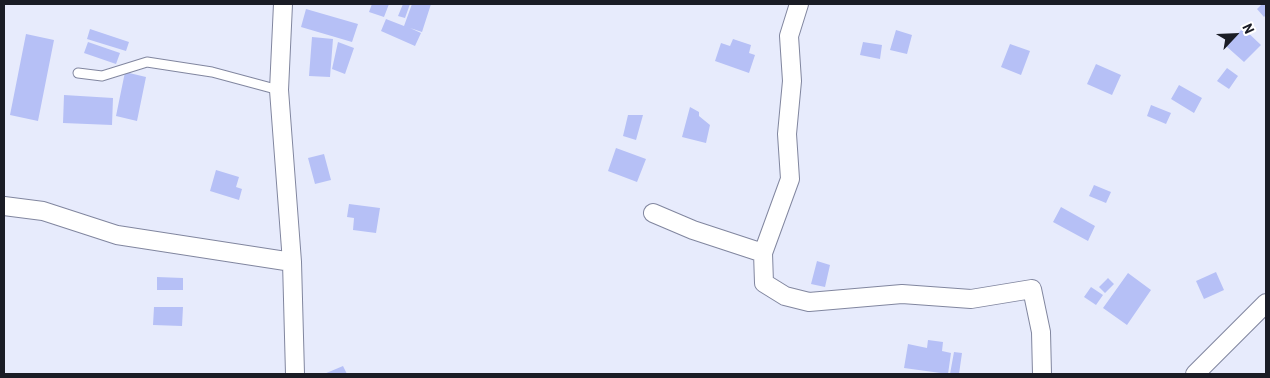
<!DOCTYPE html>
<html>
<head>
<meta charset="utf-8">
<style>
  body { margin:0 }
  #map { position:relative; width:1270px; height:378px; overflow:hidden; background:#e7ebfc; font-family:Barlow,sans-serif }
  canvas { display:block }
  .frame { position:absolute; inset:0; border:5px solid #1a1c25; pointer-events:none }
  .north { position:absolute; left:1210px; top:10px; width:50px; height:50px; -webkit-text-stroke:4px #fff; paint-order:stroke; rotate:65deg; font-size:14px; font-weight:700; line-height:20px; text-align:center; color:#1a1c25 }
  .north::after { content:''; display:block; margin:auto; width:18px; height:22px; background:#1a1c25; clip-path:polygon(50% 0,100% 100%,50% 72%,0 100%) }
</style>
</head>
<body>
<div id="map">
<canvas width="1270" height="378"></canvas>
<div class="frame"></div>
<div class="north">N</div>
</div>
<script>
const c = document.querySelector('canvas').getContext('2d');
c.lineJoin = 'round';
function fillPath(path, color) {
  c.fillStyle = color;
  c.fill(path, 'evenodd');
}
function strokePath(path, color, width, dash) {
  c.strokeStyle = color;
  c.lineWidth = width;
  c.lineCap = dash ? 'butt' : 'round';
  c.setLineDash(dash || []);
  c.stroke(path);
}
const building = new Path2D(`
  M372 4H389L384 17 369 12Z
  M403 4H410L405 18 398 16Z
  M412 4H431L422 32 410 28 421 33 415 46 381 31 386 19 404 26Z
  M1262 4H1266V15L1264 17 1257 9Z
  M306 9 358 24 352 42 301 27Z
  M1243 28 1261 45 1244 62 1226 46Z
  M90 29 129 42 126 51 87 39Z
  M896 30 912 35 907 54 890 50Z
  M26 34 54 40 38 121 10 115Z
  M312 37 333 39 330 77 309 76Z
  M733 39 751 45 749 53 755 55 749 73 715 61 721 43 730 46Z
  M88 42 120 53 116 64 84 53Z
  M338 42 354 48 345 74 332 69Z
  M863 42 882 45 880 59 860 55Z
  M1010 44 1030 51 1021 75 1001 67Z
  M1096 64 1121 75 1112 95 1087 84Z
  M1227 68 1238 76 1229 89 1217 81Z
  M125 72 146 77 137 121 116 116Z
  M1179 85 1202 98 1194 113 1171 99Z
  M64 95 113 98 112 125 63 123Z
  M1151 105 1171 113 1166 124 1147 116Z
  M690 107 699 112V116L710 125 706 143 682 137Z
  M628 115H643L636 140 623 136Z
  M616 148 646 159 637 182 608 171Z
  M324 154 331 180 315 184 308 158Z
  M216 170 239 177 236 187 242 189 239 200 210 191Z
  M1094 185 1111 192 1106 203 1089 196Z
  M349 204 380 208 376 233 353 230 354 218 347 217Z
  M1061 207 1095 226 1088 241 1053 222Z
  M817 261 830 265 825 287 811 284Z
  M1216 272 1224 290 1204 299 1196 281Z
  M1128 273 1151 290 1127 325 1103 308Z
  M157 277 183 278V290H157Z
  M1108 278 1114 284 1105 293 1099 287Z
  M1091 287 1103 295 1096 305 1084 297Z
  M154 307H183L182 326 153 325Z
  M928 340 943 342 942 351 951 353 948 374 904 368 908 344 927 348Z
  M954 352 962 353 959 374H950Z
  M343 366 347 374H324Z`);
const service = new Path2D(`
  M78 73 102 76 147 62 212 72 279 90`);
const minor = new Path2D(`
  M283 4 279 90 292 262 295 374
  M4 206 43 211 117 235 292 262
  M653 213 693 230 763 253 764 283 785 296 809 302 902 294 971 299 1032 289 1041 332 1042 374
  M763 253 790 179 787 134 792 81 789 36 799 4
  M1195 374 1266 303`);
fillPath(building, '#b6c0f6');
strokePath(service, '#81869f', 11);
strokePath(minor, '#81869f', 20);
strokePath(service, '#fff', 9);
strokePath(minor, '#fff', 18);
</script>
</body>
</html>
